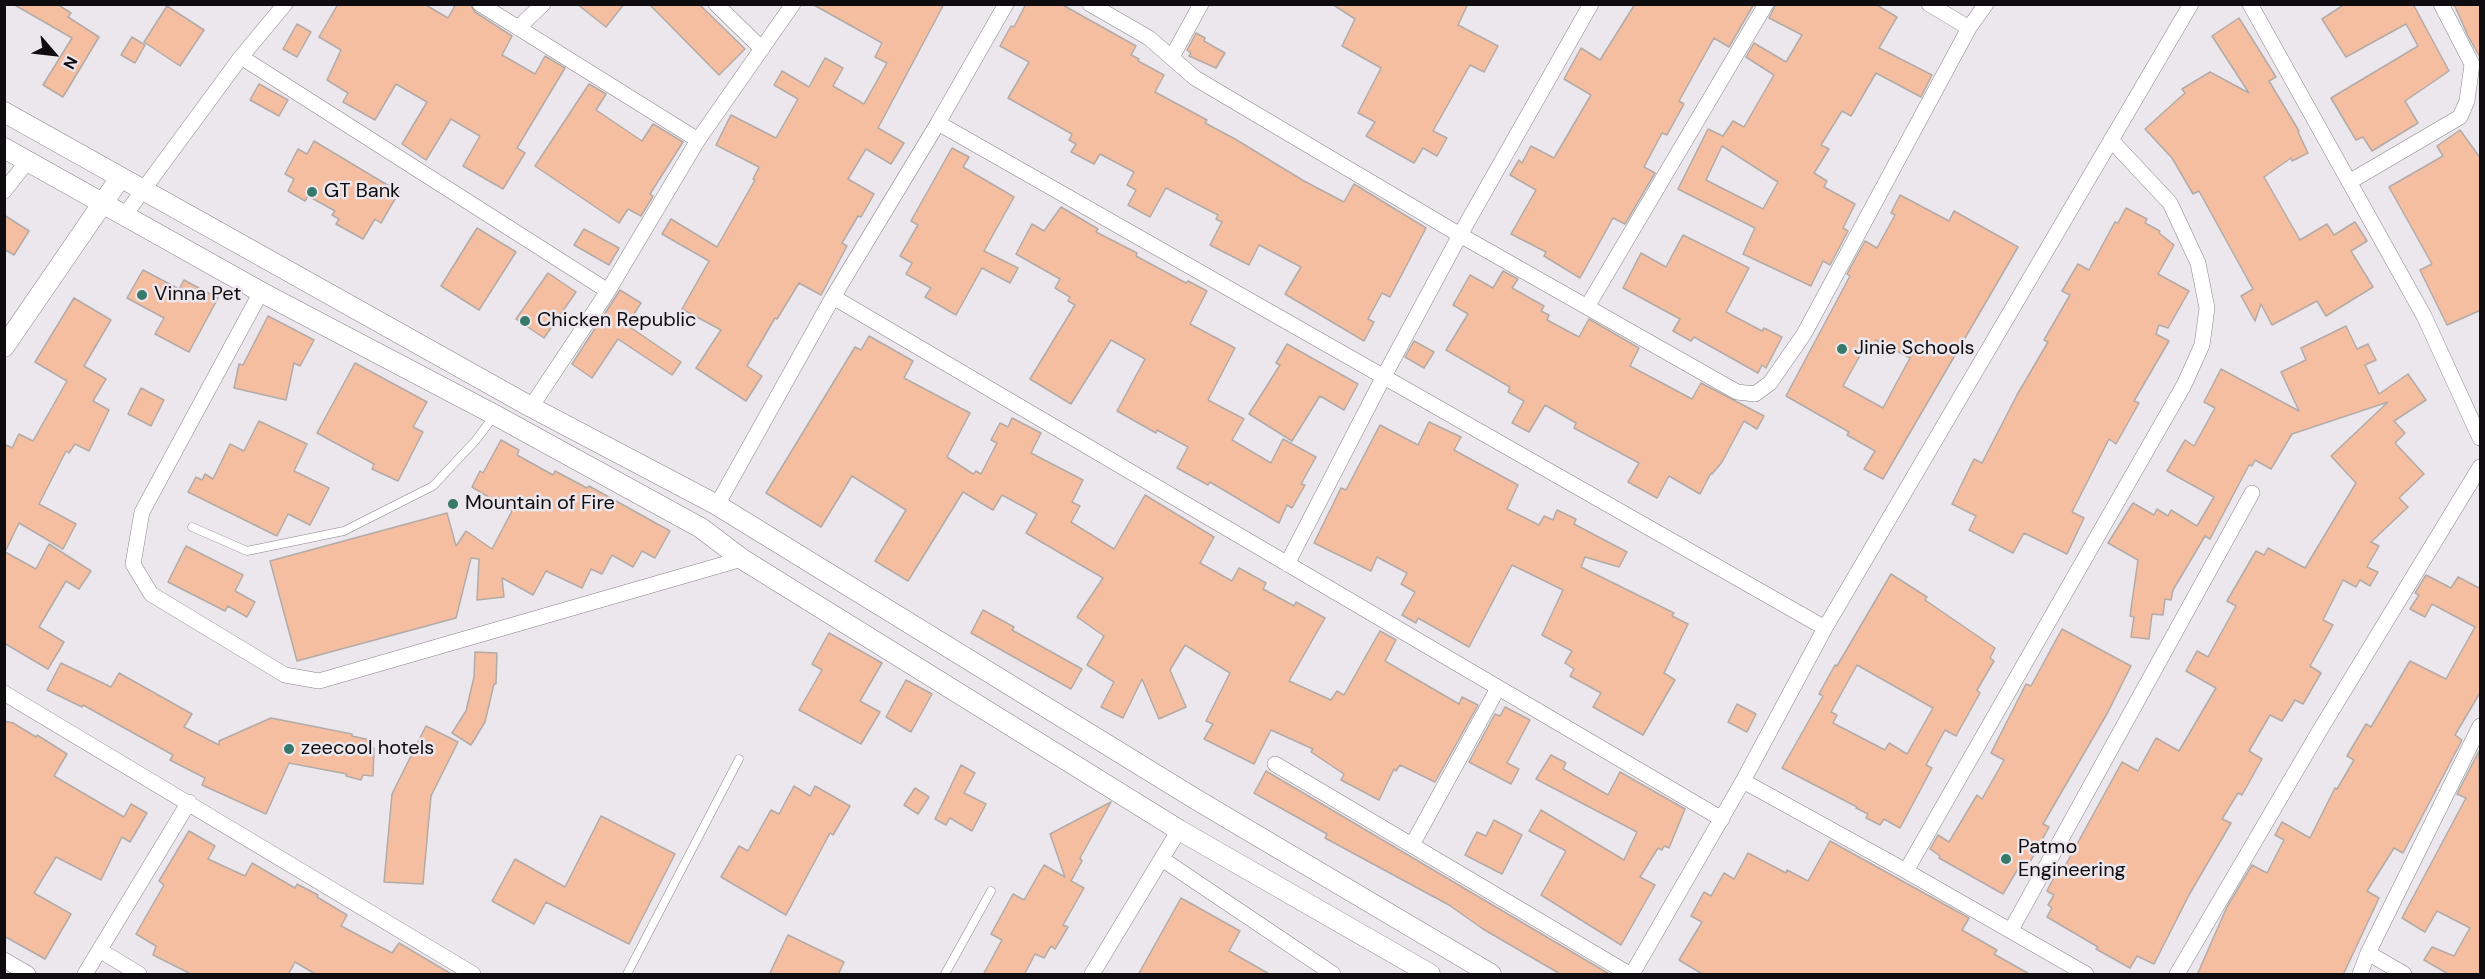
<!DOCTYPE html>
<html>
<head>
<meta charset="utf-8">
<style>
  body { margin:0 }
  #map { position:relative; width:2485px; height:979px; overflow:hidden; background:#ece6ed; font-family:"DM Sans",sans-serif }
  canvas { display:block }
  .frame { position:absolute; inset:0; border:6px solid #0e0c0e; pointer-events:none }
  .north { position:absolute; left:24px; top:24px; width:60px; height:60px; -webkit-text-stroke:4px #ece6ed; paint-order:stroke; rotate:118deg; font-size:16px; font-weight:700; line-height:24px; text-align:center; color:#0e0c0e }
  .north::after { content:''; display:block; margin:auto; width:21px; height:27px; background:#0e0c0e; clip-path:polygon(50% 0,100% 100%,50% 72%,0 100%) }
</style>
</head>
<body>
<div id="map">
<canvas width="2485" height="979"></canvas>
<div class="frame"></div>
<div class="north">N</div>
</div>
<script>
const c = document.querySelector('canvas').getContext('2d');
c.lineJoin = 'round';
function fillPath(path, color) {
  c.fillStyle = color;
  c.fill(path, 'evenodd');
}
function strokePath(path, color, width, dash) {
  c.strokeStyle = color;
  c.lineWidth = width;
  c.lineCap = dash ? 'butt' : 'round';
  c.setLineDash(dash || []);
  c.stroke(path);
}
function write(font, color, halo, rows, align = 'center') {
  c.font = font + ' "DM Sans",sans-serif';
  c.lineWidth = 5;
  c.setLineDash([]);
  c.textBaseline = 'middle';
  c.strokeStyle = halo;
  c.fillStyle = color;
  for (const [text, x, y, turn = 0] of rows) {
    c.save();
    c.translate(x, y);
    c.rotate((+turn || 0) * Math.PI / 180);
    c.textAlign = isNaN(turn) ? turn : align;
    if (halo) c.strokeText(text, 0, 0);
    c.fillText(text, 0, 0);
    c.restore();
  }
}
const building = new Path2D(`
  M13 4H57L71 13 68 17 99 37 63 97 43 85 72 38Z
  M338 4H424L448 18 456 4H470L475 12 512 36 502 55 535 74 545 56 565 68 517 148 525 153 503 189 463 166 480 136 451 119 426 160 402 144 427 102 396 84 375 120 343 102 348 93 327 80 341 50 319 37Z
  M577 4H624L606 27Z
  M649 4H699L745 49 719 75Z
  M812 4H944L878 128 904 143 891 164 866 149 848 179 874 194 861 217 858 216 842 243 847 246 821 295 799 283 777 319 775 318 747 366 762 376 746 401 696 368 721 330 682 309 709 261 662 234 671 219 717 247 755 180 753 179 759 167 716 145 731 115 776 138 798 99 774 85 782 71 809 87 825 58 843 68 833 86 864 104 887 63 875 57 882 43Z
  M1026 4H1061L1136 46 1131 55 1139 59 1138 61 1164 75 1155 92 1207 120 1205 123 1235 139 1304 181 1344 202 1354 184 1426 228 1390 297 1382 293 1368 319 1374 322 1364 341 1285 294 1301 267 1259 245 1249 265 1210 245 1222 222 1216 219 1218 215 1166 188 1150 217 1128 205 1136 190 1127 185 1134 172 1100 154 1094 164 1071 152 1076 144 1069 140 1072 134 1008 98 1029 62 1000 46 1011 26 1014 27Z
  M1332 4H1468L1458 25 1498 46 1484 72 1470 65 1433 131 1447 138 1437 156 1423 148 1414 163 1366 136 1375 122 1358 113 1381 68 1342 46 1355 19Z
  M1635 4H1754L1729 47 1714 38 1679 101 1684 104 1667 135 1662 133 1644 167 1655 173 1625 224 1613 218 1580 278 1544 256 1546 252 1511 234 1536 190 1510 175 1519 160 1522 163 1531 146 1554 158 1591 95 1564 79 1581 48 1600 60Z
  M1776 4H1875L1897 17 1879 48 1932 75 1921 97 1876 73 1851 116 1842 111 1821 145 1829 149 1814 173 1827 181 1824 187 1855 204 1843 228 1848 231 1830 265 1823 261 1811 286 1743 254 1755 228 1678 189 1708 129 1723 136 1733 121 1744 127 1774 75 1746 57 1754 43 1786 62 1802 35 1769 18ZM1722 146 1778 182 1763 209 1706 180Z
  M2345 4H2413L2449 71 2405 101 2418 123 2372 151 2363 137 2356 140 2331 98 2418 46 2406 24 2346 57 2322 19Z
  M2454 4H2481V59L2468 36Z
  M167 6 204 30 180 66 144 42Z
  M2239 18 2276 77 2269 81 2299 131 2298 132 2308 153 2292 161 2291 158 2264 177 2300 240 2327 224 2334 235 2355 222 2367 241 2351 251 2373 287 2326 316 2317 301 2272 325 2261 304 2255 321 2241 296 2253 289 2199 191 2193 194 2172 158 2145 129 2185 93 2182 89 2210 72 2249 93 2212 36Z
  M297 24 311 32 297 57 283 49Z
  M1196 33 1205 38 1204 41 1225 53 1216 68 1189 56 1191 53 1187 50Z
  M132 37 145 45 135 63 121 55Z
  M259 84 288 100 279 116 250 100Z
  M589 84 606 94 596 110 642 141 653 124 683 142 650 194 653 196 641 216 628 209 619 223 535 166Z
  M2460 130 2481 159V310L2447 325 2420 270 2432 264 2389 187 2443 156 2437 146Z
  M314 141 399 192 381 223 375 219 363 239 336 224 339 219 332 215 335 211 308 196 305 201 288 191 294 179 285 174 298 149 307 154Z
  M952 148 969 157 963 167 1014 197 984 251 1018 268 1010 283 982 268 956 315 925 297 931 288 906 274 912 263 900 256 918 225 911 221Z
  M1900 195 1949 221 1954 211 2018 247 1883 479 1864 469 1875 451 1847 435 1849 432 1786 396 1850 276 1847 274 1865 241 1877 248 1895 215 1891 213ZM1876 340 1910 358 1883 408 1843 386 1867 343 1873 346Z
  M1061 207 1098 229 1096 232 1137 253 1136 256 1186 283 1188 281 1207 291 1190 324 1235 348 1208 400 1244 419 1232 440 1271 463 1283 439 1316 457 1301 484 1305 485 1292 508 1287 505 1279 523 1210 482 1208 485 1177 468 1188 447 1157 430 1156 433 1117 411 1145 359 1111 340 1071 404 1030 379 1075 305 1068 301 1070 297 1055 288 1060 279 1016 254 1032 224 1044 231Z
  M2126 208 2147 219 2145 223 2160 231 2159 233 2174 245 2158 274 2189 291 2168 328 2159 325 2156 334 2169 341 2134 401 2139 403 2116 444 2109 439 2072 512 2084 518 2067 554 2024 533 2013 553 1969 530 1976 516 1952 504 1974 459 1982 463 2017 395 2048 342 2044 340 2070 295 2062 291 2078 264 2089 270 2115 222 2118 223Z
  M4 215 29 231 14 255 4 249Z
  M477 228 516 252 479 310 441 286Z
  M584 229 619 248 609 265 574 245Z
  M1683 235 1749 268 1726 312 1762 331 1764 328 1782 337 1766 368 1762 365 1758 373 1694 337 1691 341 1673 331 1680 319 1623 288 1641 253 1666 267Z
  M143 270 179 289 184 280 218 298 189 352 155 334 164 318 127 298Z
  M1503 271 1518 279 1512 288 1544 306 1541 311 1549 315 1547 320 1579 337 1589 319 1639 348 1630 366 1692 399 1701 383 1764 416 1757 429 1744 421 1722 462 1712 474 1711 473 1700 494 1669 476 1657 498 1628 482 1639 463 1574 428 1576 423 1545 405 1529 432 1512 423 1524 401 1508 392 1510 387 1446 350 1468 314 1453 305 1470 275 1493 288Z
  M548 273 576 292 544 338 516 319Z
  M620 290 641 303 627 325 681 362 672 375 618 339 592 378 572 364Z
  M74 298 111 320 84 366 106 379 93 401 109 410 89 451 75 444 69 453 66 451 39 504 76 524 63 549 19 523 5 552 36 569 49 544 91 571 79 589 66 581 39 627 64 642 48 669 4 643V444L12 448 19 434 33 441 67 381 35 362Z
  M268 316 314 340 300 366 294 363 286 400 234 388 239 364 243 365Z
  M2346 326 2357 349 2368 344 2376 360 2365 365 2379 394 2408 374 2426 400 2394 421 2405 433 2395 443 2424 474 2399 498 2408 507 2371 542 2379 546 2367 567 2378 572 2370 586 2360 580 2356 587 2343 580 2323 620 2333 625 2310 666 2321 673 2303 704 2295 700 2282 721 2270 715 2249 751 2262 759 2242 795 2238 793 2222 819 2231 823 2189 895 2154 964 2137 956 2130 968 2096 949 2098 947 2047 917 2052 908 2048 905 2054 895 2047 891 2055 875 2059 877 2122 762 2138 771 2156 738 2179 751 2216 688 2186 671 2197 651 2208 657 2236 606 2227 601 2256 551 2264 555 2268 548 2305 568 2356 483 2331 456 2388 402 2292 434 2271 469 2255 460 2252 466 2249 465 2210 539 2205 536 2173 590 2171 600 2165 599 2163 615 2152 614 2149 639 2131 637 2134 617 2130 616 2138 560 2108 543 2133 503 2154 515 2157 509 2168 516 2171 510 2197 526 2214 497 2167 471 2185 440 2194 446 2215 408 2204 402 2221 369 2299 411 2281 372 2306 360 2301 348Z
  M869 336 913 361 904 378 970 413 947 457 973 474 976 471 981 474 997 443 991 440 1000 423 1008 427 1012 418 1041 433 1031 453 1083 480 1072 502 1080 506 1071 522 1114 549 1145 495 1214 537 1200 563 1232 581 1239 568 1266 583 1263 589 1294 606 1296 602 1325 618 1289 681 1331 700 1337 691 1344 695 1380 631 1396 640 1385 661 1459 704 1462 697 1478 705 1435 782 1400 765 1396 771 1394 769 1379 800 1341 780 1344 774 1311 752 1313 749 1271 730 1254 764 1204 739 1213 724 1206 721 1230 673 1185 645 1170 670 1186 707 1159 719 1142 679 1123 718 1101 707 1114 682 1087 665 1104 636 1077 617 1103 578 1026 533 1037 514 1002 495 993 510 963 492 908 581 875 561 906 510 852 476 821 527 766 493 855 347 861 350Z
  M1414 341 1434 352 1424 368 1405 357Z
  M1287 344 1358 384 1344 410 1320 396 1292 441 1249 414 1280 365 1276 363Z
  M355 363 427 402 413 427 423 432 398 481 372 469 374 464 317 433Z
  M141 388 164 400 151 426 128 414Z
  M259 421 307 444 294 471 329 488 310 525 288 514 277 536 188 492 196 477 202 480 205 474 213 479 230 444 244 451Z
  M1429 422 1461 437 1454 450 1518 485 1507 509 1539 525 1544 516 1553 520 1557 510 1576 519 1574 524 1627 552 1619 567 1585 557 1581 567 1674 613 1672 616 1688 624 1664 673 1675 680 1643 735 1593 707 1601 693 1570 676 1574 669 1565 663 1572 651 1542 635 1563 590 1512 565 1469 647 1418 618 1416 623 1402 615 1415 592 1401 584 1407 573 1377 557 1371 571 1314 543 1341 488 1346 490 1380 425 1418 445Z
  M501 440 519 450 517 455 553 475 555 471 587 488 589 486 670 531 655 558 642 551 633 567 612 555 602 574 591 569 582 588 546 571 533 595 502 578 504 597 477 600 479 559 471 558 456 618 297 661 270 561 447 513 456 546 466 531 492 549 512 511 472 487 480 471 483 473Z
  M186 546 243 575 235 591 255 602 247 617 228 606 225 611 168 582Z
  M1891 574 1927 597 1925 600 1995 648 1990 658 1994 661 1977 690 1980 693 1956 736 1945 730 1926 765 1932 768 1900 828 1884 819 1880 825 1866 818 1868 814 1856 808 1857 807 1782 768 1823 696 1819 694 1835 665 1837 666ZM1857 665 1933 708 1907 754 1889 743 1885 750 1833 723 1837 715 1831 712Z
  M2426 575 2451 588 2458 577 2481 589V691L2455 735 2462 740 2403 853 2394 848 2367 891 2379 898 2343 975H2197L2227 907 2252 865 2267 873 2284 840 2275 835 2282 822 2310 838 2335 788 2337 789 2354 760 2347 756 2366 724 2371 727 2410 661 2446 679 2475 627 2432 604 2425 617 2410 609 2419 595 2415 593Z
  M983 610 1014 627 1012 630 1082 669 1071 689 971 633Z
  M2062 629 2131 666 2108 712 2043 824 2049 827 2029 864 2023 860 2003 894 1939 858 1940 856 1930 849 1938 835 1949 842 1977 795 1982 799 2004 760 1991 753 2026 684 2031 686Z
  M829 633 882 663 860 701 880 712 861 744 799 710 822 670 812 664Z
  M475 652 497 653 496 684H494L485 722 471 745 452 733 466 711 474 677Z
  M61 663 111 687 119 673 192 714 184 727 219 745V741L271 718 352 734V736L370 740V745L374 748 373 776 363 775 361 780 346 776 347 774 289 763 266 814 202 785 205 778 170 760 173 755 83 705 82 707 47 690Z
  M906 680 932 694 911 732 886 717Z
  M1737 704 1756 714 1747 732 1728 722Z
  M1505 707 1530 720 1507 763 1519 769 1511 784 1469 762 1495 714 1500 716Z
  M4 721 13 723 36 737 37 735 67 754 54 776 124 817 131 804 147 813 130 842 122 837 101 880 56 857 34 893 71 914 45 959 4 936Z
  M426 726 458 742 431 796 423 884 384 882 392 794Z
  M2479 751 2481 975H2450L2424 960 2432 947 2454 956 2470 928 2437 911 2425 932 2402 918 2466 798 2457 794Z
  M1551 755 1566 763 1563 769 1608 795 1620 772 1685 809 1669 848 1664 846 1662 850 1658 848 1640 877 1655 885 1621 945 1541 895 1566 851 1529 831 1541 810 1624 860 1637 832 1536 779Z
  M961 765 975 773 964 793 986 804 972 831 950 818 946 825 935 819Z
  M1266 771 1506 913 1611 975H1562L1483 929 1449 905 1325 838 1327 834 1254 793Z
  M794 786 810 796 815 786 850 806 833 835 830 833 786 915 721 877 739 846 748 851 771 810 779 814Z
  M915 788 929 797 918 814 904 805Z
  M1111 802 1080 858 1082 861 1071 881 1084 888 1063 925 1068 927 1055 949 1051 946 1044 958 1035 954 1024 975H983L1002 940 991 934 1013 894 1024 900 1044 865 1065 877 1050 834Z
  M601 816 675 854 629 944 546 902 534 924 492 901 515 859 565 887Z
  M1494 820 1522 835 1502 874 1465 855 1477 832 1486 836Z
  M189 831 215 846 208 859 245 876 252 863 295 888 297 884 318 895 317 897 347 915 341 926 392 953 399 943 453 975H317L295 962 288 975H193L153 955 156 946 136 934 164 885 159 881Z
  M1830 841 1969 918 1962 930 1997 950 1994 954 2031 975H1704L1679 960 1702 922 1691 916 1704 892 1711 896 1724 873 1734 879 1748 853 1786 873 1787 870 1808 881Z
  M1181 898 1240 931 1229 951 1271 975H1138Z
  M788 935 844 962 838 975H769Z`);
const service = new Path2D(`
  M192 527 247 551 344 531 433 486 476 440 494 416
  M627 974 739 759
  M945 974 991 891`);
const minor = new Path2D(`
  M480 4 698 140
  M716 4 762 49
  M1090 4 1149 38 1195 78 1460 235 1737 392 1755 394 1770 383 1804 334 1969 28 1986 4
  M1929 4 1969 28
  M2250 4 2424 316 2480 438
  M518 28 543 4
  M241 57 608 291
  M1172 57 1201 4
  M938 123 1825 628
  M2349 182 2460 117 2467 101 2472 64 2441 4
  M4 191 27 162
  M124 216 241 57 285 4
  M261 292 142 512 133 564 151 594 285 675 319 681 742 559
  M833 297 1722 819
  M1587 307 1766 4
  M531 407 608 291 698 140 793 4
  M717 505 833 297 938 123 1006 4
  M1287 564 1383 378 1460 235 1591 4
  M4 693 473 974
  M1275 764 1629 974
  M1743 781 1906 871 2086 974
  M1412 845 1498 688
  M1162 859 1333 974
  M1906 871 2184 385 2202 345 2207 308 2198 263 2170 203 2111 140
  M2011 930 2252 493
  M101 951 139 974
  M2368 953 2404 974
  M4 960 28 974
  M85 974 189 802
  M1092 974 1179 830
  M1632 974 1743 781 1825 628 2191 4
  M2177 974 2320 730 2480 467
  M2360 974 2368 953 2480 726`);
const tertiary = new Path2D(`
  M4 112 531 407 717 505 1197 800 1491 974
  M4 148 261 292 495 415 701 528 742 559 1179 830 1430 974
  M4 347 120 178`);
const markers = [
  [312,192,6,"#37796b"],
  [142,295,6,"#37796b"],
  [525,321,6,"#37796b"],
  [1842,349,6,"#37796b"],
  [453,504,6,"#37796b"],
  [289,749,6,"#37796b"],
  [2006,859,6,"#37796b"]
];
const poiNames = [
  ["GT Bank",324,192],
  ["Vinna Pet",154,295],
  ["Chicken Republic",537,321],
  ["Jinie Schools",1854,349],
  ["Mountain of Fire",465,504],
  ["zeecool hotels",301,749],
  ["Patmo",2018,848],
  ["Engineering",2018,871]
];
fillPath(building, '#f5bea0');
strokePath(building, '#b3aba7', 1.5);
strokePath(service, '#898489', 9);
strokePath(minor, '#898489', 16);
strokePath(tertiary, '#898489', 21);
strokePath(service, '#fff', 8);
strokePath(minor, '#fff', 15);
strokePath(tertiary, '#fff', 20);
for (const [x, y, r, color] of markers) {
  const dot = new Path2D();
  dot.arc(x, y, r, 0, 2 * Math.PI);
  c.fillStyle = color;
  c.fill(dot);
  strokePath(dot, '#ece6ed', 2);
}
write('20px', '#0e0c0e', '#ece6ed', poiNames, 'left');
</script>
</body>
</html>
